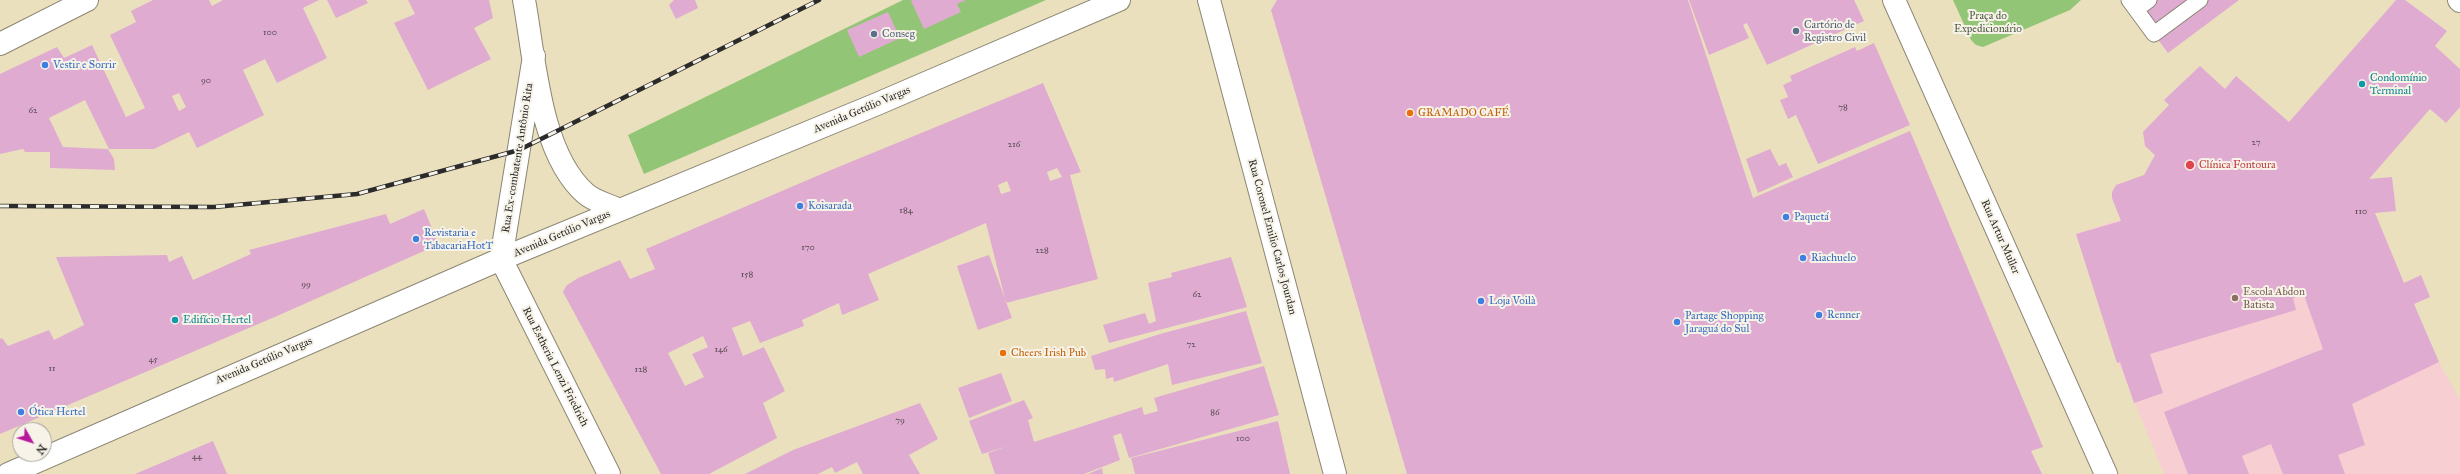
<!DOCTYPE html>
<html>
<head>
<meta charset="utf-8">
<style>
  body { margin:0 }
  #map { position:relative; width:2460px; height:474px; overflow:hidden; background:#ebe0be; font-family:"IM FELL Great Primer",serif }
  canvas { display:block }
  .north { position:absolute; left:12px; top:422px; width:40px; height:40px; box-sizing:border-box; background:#f7f3e8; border:1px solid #a5a39c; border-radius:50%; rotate:129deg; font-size:11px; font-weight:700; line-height:16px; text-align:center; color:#2b2b2b }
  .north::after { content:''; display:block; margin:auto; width:14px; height:18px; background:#b5179e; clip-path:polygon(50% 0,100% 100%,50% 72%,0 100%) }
</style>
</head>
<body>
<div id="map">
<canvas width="2460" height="474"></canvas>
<div class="north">N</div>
</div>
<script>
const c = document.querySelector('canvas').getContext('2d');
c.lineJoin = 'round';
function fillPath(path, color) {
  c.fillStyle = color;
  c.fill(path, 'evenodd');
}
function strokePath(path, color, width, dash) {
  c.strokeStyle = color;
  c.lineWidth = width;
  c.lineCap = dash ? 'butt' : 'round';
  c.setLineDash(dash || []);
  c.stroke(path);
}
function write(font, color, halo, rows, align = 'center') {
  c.font = font + ' "IM FELL Great Primer",serif';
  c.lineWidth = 4;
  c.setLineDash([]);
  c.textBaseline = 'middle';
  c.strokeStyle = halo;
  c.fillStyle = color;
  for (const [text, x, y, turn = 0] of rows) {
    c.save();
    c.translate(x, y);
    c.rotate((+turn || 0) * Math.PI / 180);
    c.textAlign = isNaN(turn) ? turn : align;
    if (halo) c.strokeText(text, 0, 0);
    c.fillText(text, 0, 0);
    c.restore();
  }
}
const built = new Path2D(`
  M2212 197 2407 377 2439 362 2460 400V474H2164L2120 366 2076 234 2106 224Z`);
const green = new Path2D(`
  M903 0H1046L644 174 628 135Z
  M1953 0H2081L2070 10 1983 47 1976 45 1971 40Z`);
const building = new Path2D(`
  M153 0H209L212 6 223 0H319L303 8 327 58 277 83 265 59 243 70 264 115 197 148 189 132 154 149H109L85 100 49 118 63 147 108 149 114 159 115 170 50 168V152H25L23 149 0 154V74L57 47 64 58 92 45 126 117 145 108 110 35 136 22 131 11ZM179 93 186 107 179 111 172 96Z
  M327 0H366L368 3 336 18Z
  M408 0H489L493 18 474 28 491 59 428 90 394 23 415 14Z
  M674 0H695L698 8 676 19 669 5Z
  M913 0H966L957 4 961 12 924 29 911 1Z
  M1277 0H1688L1753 198 1910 131 2043 447 2031 451 2042 474H1407L1271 10Z
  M1689 0H1854L1864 21 1767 65 1747 23 1743 25 1749 38 1709 55Z
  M2128 0H2239L2168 53Z
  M2396 0H2405L2447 31 2435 46 2460 69V107L2446 123 2430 109 2369 179 2392 177 2396 211 2375 213 2404 283 2421 275 2430 297 2414 304 2439 362 2352 404 2365 445 2338 455 2345 474H2283L2271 444 2242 456 2249 474H2188L2164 412 2323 349 2304 295 2293 298 2296 310 2150 354 2163 393 2134 403 2120 362 2117 363 2076 234 2121 221 2112 198V192L2116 185 2144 175 2155 155 2145 146 2143 132 2169 105 2164 100 2200 66 2225 89 2236 76 2289 122Z
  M888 12 900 38 859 57 847 30Z
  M1874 43 1910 125 1818 164 1796 115 1788 119 1780 100 1788 97 1783 85 1792 81 1790 76 1855 47 1857 51Z
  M1043 83 1081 172 1070 175 1098 279 1006 303 986 223 868 274 879 300 842 315 839 303 802 320 804 326 760 343 750 321 732 328 743 356 764 347 785 391 763 403 777 438 709 474H661L563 292 566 286 578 278 620 260 630 279 655 269 646 249 831 170ZM1057 168 1062 177 1050 181 1047 172ZM1007 181 1011 191 1001 194 998 185ZM703 336 708 347 692 354 704 377 685 386 668 353Z
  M1770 149 1779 166 1786 163 1793 177 1758 193 1746 159Z
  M424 209 436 238 433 247 277 316 0 434V339L2 338 8 346 49 330 54 340 84 325 56 257 167 255 169 262 182 256 193 280 251 254 249 250 386 214 390 224Z
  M989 255 1012 318 978 330 957 266Z
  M1231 257 1247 307 1109 343 1103 325 1145 313 1149 324 1156 321 1148 283 1172 277 1171 273Z
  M1246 311 1262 363 1172 385 1168 364 1114 382 1113 377 1106 379 1105 369 1095 370 1091 356 1160 334Z
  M1264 366 1279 415 1129 458 1121 433 1113 436 1120 460 1084 474H995L988 453 1008 446 982 454 969 421 1024 400 1033 418 1028 420 1034 442 1142 407 1144 415 1158 411 1154 398Z
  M1001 373 1012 401 969 418 958 388Z
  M920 403 938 439 909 455 920 474H863L857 462 835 473 832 467 818 474H745L793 450Z
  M1278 421 1290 474H1135L1131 458Z
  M213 441 227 474H135Z
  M1102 468 1103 474H1088Z`);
const lane = new Path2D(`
  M2129 0 2154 34 2200 0
  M2137 9 2149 0`);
const street = new Path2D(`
  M1209 0 1335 474
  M1894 0 2106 474
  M2459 0 2460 1`);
const secondary = new Path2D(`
  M0 44 87 0`);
const primary = new Path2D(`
  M524 0C535 58 539 153 586 194 594 201 609 205 619 210
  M534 56 501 259 609 474`);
const highway = new Path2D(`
  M8 474 501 259 877 104 1119 0`);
const rail = new Path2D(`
  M0 206 214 207 357 194 519 150 819 0`);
const markers = [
  [1796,31,4,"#5c6f8a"],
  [874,34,4,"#5c6f8a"],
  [45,65,4,"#3f7fe0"],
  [2362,84,4,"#0f9aa8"],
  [1410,113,4,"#e8710a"],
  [2190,165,5,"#e0444e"],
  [800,206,4,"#3f7fe0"],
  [1786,217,4,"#3f7fe0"],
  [416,239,4,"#3f7fe0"],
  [1803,258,4,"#3f7fe0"],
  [2235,298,4,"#8d6e63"],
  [1481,301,4,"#3f7fe0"],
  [1819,315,4,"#3f7fe0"],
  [175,320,4,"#0f9aa8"],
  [1677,322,4,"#3f7fe0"],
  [1003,353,4,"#e8710a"],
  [21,412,4,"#3f7fe0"]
];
const numberNames = [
  ["100",270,33],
  ["90",206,81],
  ["78",1843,108],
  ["62",33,111],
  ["27",2256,143],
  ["216",1014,145],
  ["184",906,211],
  ["110",2361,212],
  ["170",808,248],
  ["228",1042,251],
  ["158",747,275],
  ["99",306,285],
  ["62",1197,295],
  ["72",1191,345],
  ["146",721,350],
  ["45",153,360],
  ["11",52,369],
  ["128",641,370],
  ["86",1215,413],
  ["79",900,421],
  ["100",1243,439],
  ["44",197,457]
];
const parkNames = [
  ["Praça do",1988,16],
  ["Expedicionário",1988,29]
];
const serviceNames = [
  ["Cartório de",1804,25],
  ["Registro Civil",1804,38],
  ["Conseg",882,34]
];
const shopNames = [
  ["Vestir e Sorrir",53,65],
  ["Koisarada",808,206],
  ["Paquetá",1794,217],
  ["Revistaria e",424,233],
  ["TabacariaHotT",424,246],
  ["Riachuelo",1811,258],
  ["Loja Voilà",1489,301],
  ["Renner",1827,315],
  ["Partage Shopping",1685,316],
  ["Jaraguá do Sul",1685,329],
  ["Ótica Hertel",29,412]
];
const cultureNames = [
  ["Condomínio",2370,78],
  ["Terminal",2370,91],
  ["Edifício Hertel",183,320]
];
const streetNames = [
  ["Avenida Getúlio Vargas",862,110,-23],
  ["Rua Ex-combatente Antônio Rita",518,158,-81],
  ["Avenida Getúlio Vargas",562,234,-23],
  ["Rua Coronel Emilio Carlos Jourdan",1272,237,75],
  ["Rua Artur Muller",2000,237,66],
  ["Avenida Getúlio Vargas",264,361,-23],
  ["Rua Estheria Lenzi Friedrich",555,367,63]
];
const foodNames = [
  ["GRAMADO CAFÉ",1418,113],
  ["Cheers Irish Pub",1011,353]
];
const healthNames = [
  ["Clínica Fontoura",2199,165]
];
const educationNames = [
  ["Escola Abdon",2243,292],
  ["Batista",2243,305]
];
fillPath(built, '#f7cfd2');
fillPath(green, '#92c576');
fillPath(building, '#dfabd0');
strokePath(lane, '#8b8674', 17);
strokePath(street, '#8b8674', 24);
strokePath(secondary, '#8b8674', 24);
strokePath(primary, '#8b8674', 24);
strokePath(highway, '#8b8674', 24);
strokePath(lane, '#fff', 15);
strokePath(street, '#fff', 22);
strokePath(secondary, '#fff', 22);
strokePath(primary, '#fff', 22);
strokePath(highway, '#fff', 22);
strokePath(rail, '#2b2b2b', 4.5);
strokePath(rail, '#f7f3e8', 3, [9]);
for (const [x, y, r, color] of markers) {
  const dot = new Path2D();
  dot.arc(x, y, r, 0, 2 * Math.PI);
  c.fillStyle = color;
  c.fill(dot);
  strokePath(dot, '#f7f3e8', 1.5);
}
write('9px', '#584b54', null, numberNames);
write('11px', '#4a5942', '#f7f3e8', parkNames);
write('11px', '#4e5e75', '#f7f3e8', serviceNames, 'left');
write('11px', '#366cbe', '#f7f3e8', shopNames, 'left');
write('11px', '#0d838f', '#f7f3e8', cultureNames, 'left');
write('11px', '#2b2b2b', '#f7f3e8', streetNames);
write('11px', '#c56008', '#f7f3e8', foodNames, 'left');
write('11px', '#be3a42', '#f7f3e8', healthNames, 'left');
write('11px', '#785e54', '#f7f3e8', educationNames, 'left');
</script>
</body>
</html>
